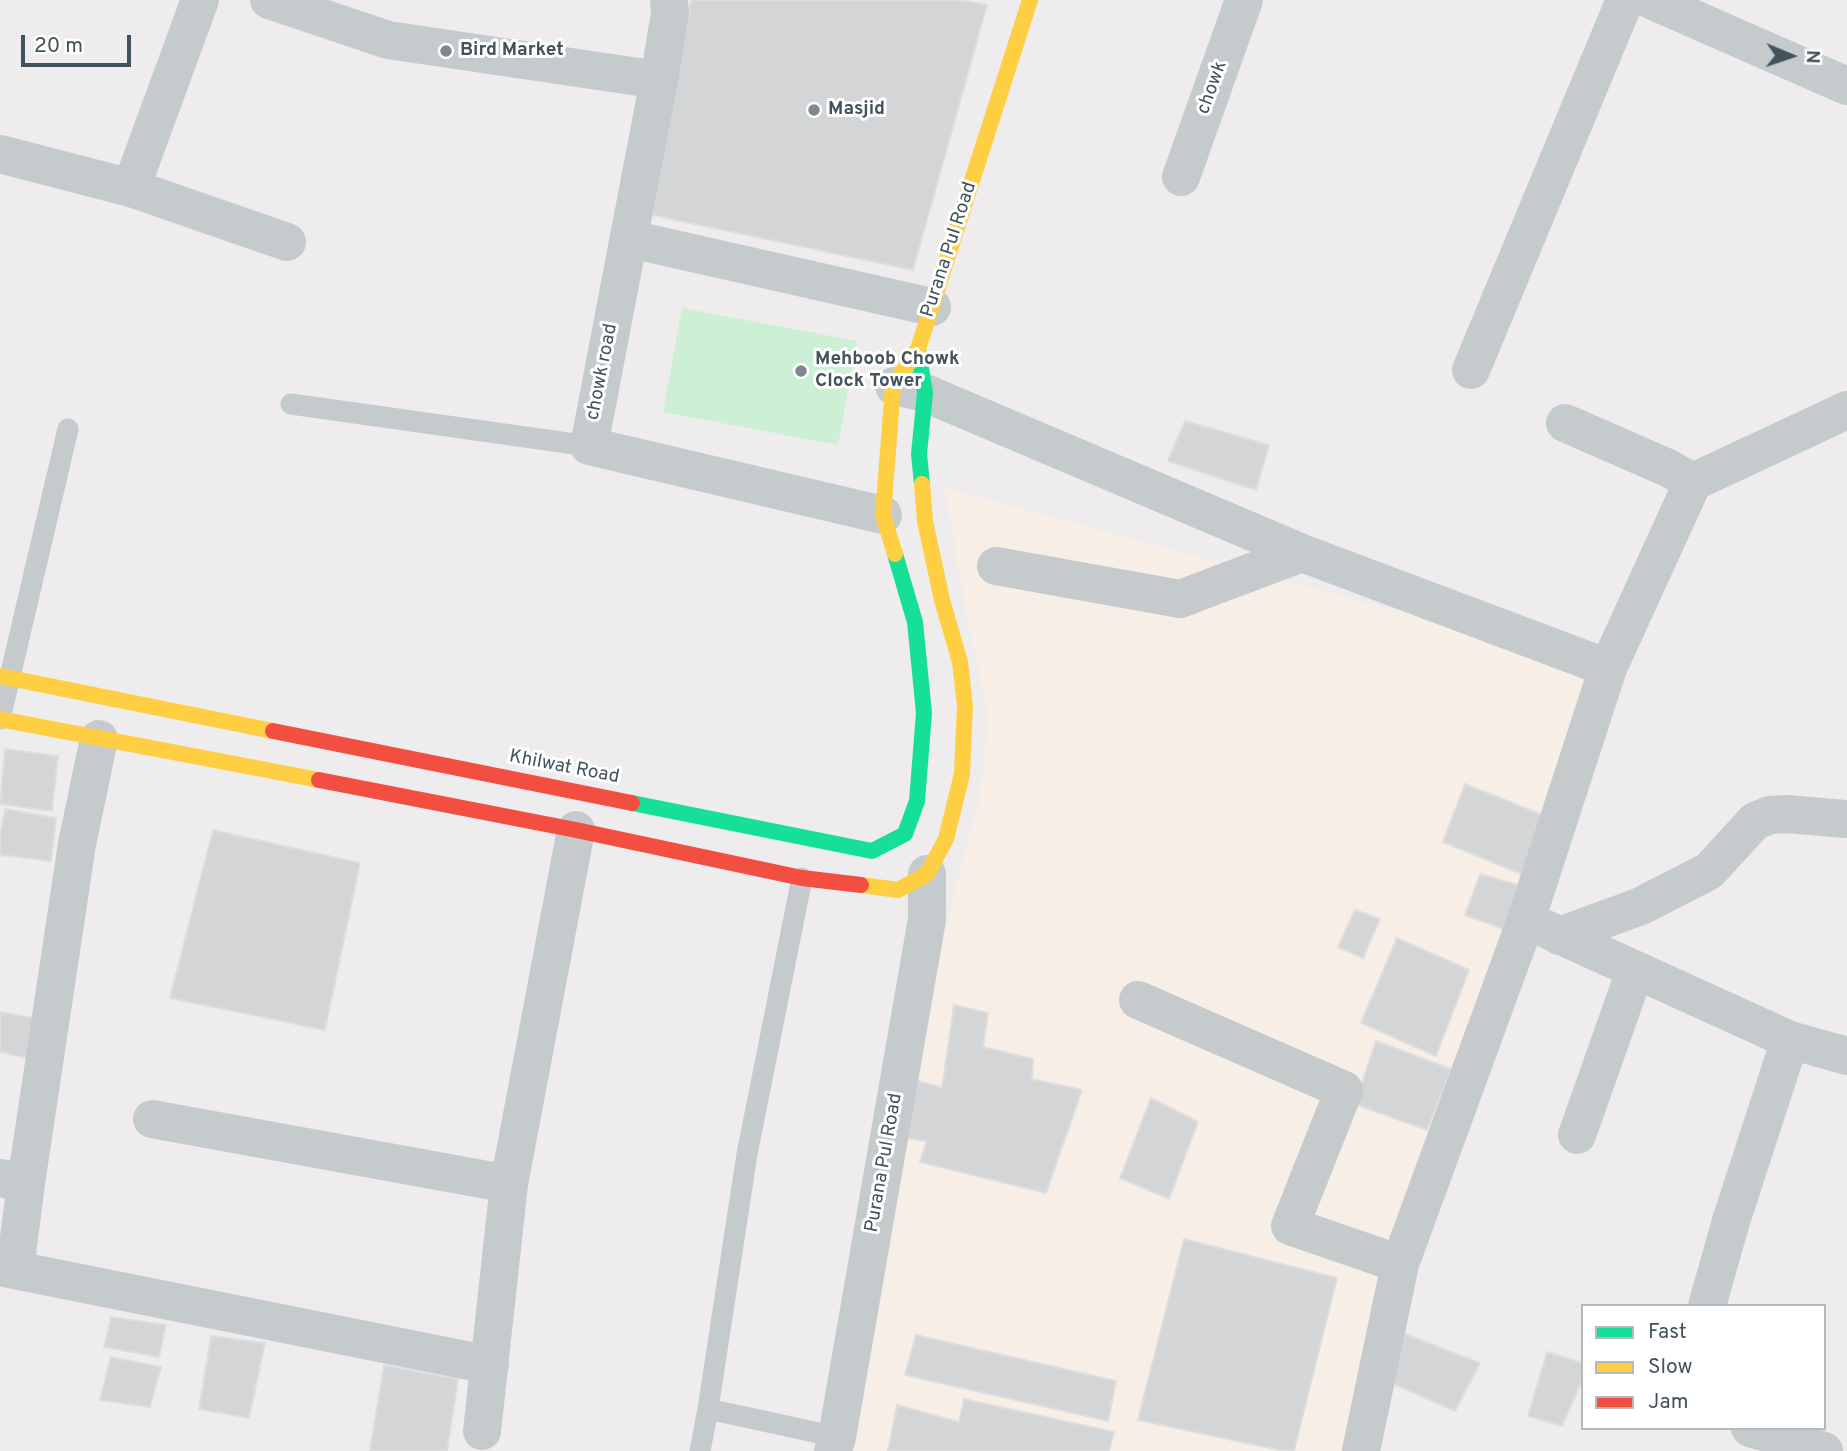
<!DOCTYPE html>
<html>
<head>
<meta charset="utf-8">
<style>
  body { margin:0 }
  #map { position:relative; width:1847px; height:1451px; overflow:hidden; background:#eeeced; font-family:Overpass,sans-serif }
  canvas { display:block }
  .legend { position:absolute; left:1581px; top:1304px; width:245px; height:126px; box-sizing:border-box; background:#fff; border:2px solid #b3babd; margin:0; padding:9px 12px; list-style:none; font-size:21px; color:#42535b }
  .legend li { display:flex; align-items:center; gap:14px; height:35px }
  .legend b { width:35px; border:2px solid #b3babd }
  .north { position:absolute; left:1756px; top:21px; width:70px; height:70px; -webkit-text-stroke:5px #fff; paint-order:stroke; rotate:92deg; font-size:19px; font-weight:700; line-height:28px; text-align:center; color:#42535b }
  .north::after { content:''; display:block; margin:auto; width:24px; height:32px; background:#42535b; clip-path:polygon(50% 0,100% 100%,50% 72%,0 100%) }
  .scale { position:absolute; left:21px; top:35px; width:110px; height:32px; box-sizing:border-box; border:4px solid #42535b; border-top:0; padding-left:9px; font-size:21px; line-height:24px; white-space:nowrap; color:#42535b; -webkit-text-stroke:5px #fff; paint-order:stroke }
</style>
</head>
<body>
<div id="map">
<canvas width="1847" height="1451"></canvas>
<ul class="legend">
<li><b style="height:9px;background:#16e098"></b>Fast</li>
<li><b style="height:9px;background:#ffcf43"></b>Slow</li>
<li><b style="height:9px;background:#f24e42"></b>Jam</li>
</ul>
<div class="north">N</div>
<div class="scale">20 m</div>
</div>
<script>
const c = document.querySelector('canvas').getContext('2d');
c.lineJoin = 'round';
function fillPath(path, color) {
  c.fillStyle = color;
  c.fill(path, 'evenodd');
}
function strokePath(path, color, width, dash) {
  c.strokeStyle = color;
  c.lineWidth = width;
  c.lineCap = dash ? 'butt' : 'round';
  c.setLineDash(dash || []);
  c.stroke(path);
}
function write(font, color, halo, rows, align = 'center') {
  c.font = font + ' Overpass,sans-serif';
  c.lineWidth = 6;
  c.setLineDash([]);
  c.textBaseline = 'middle';
  c.strokeStyle = halo;
  c.fillStyle = color;
  for (const [text, x, y, turn = 0] of rows) {
    c.save();
    c.translate(x, y);
    c.rotate((+turn || 0) * Math.PI / 180);
    c.textAlign = isNaN(turn) ? turn : align;
    if (halo) c.strokeText(text, 0, 0);
    c.fillText(text, 0, 0);
    c.restore();
  }
}
const commercial = new Path2D(`
  M945 488 1608 668 1361 1451H833L955 888 978 806 989 720 968 623Z`);
const green = new Path2D(`
  M682 308 857 341 838 445 663 412Z`);
const building = new Path2D(`
  M691 0H960L987 5 913 270 652 215Z
  M1185 421 1269 445 1256 490 1168 461Z
  M5 749 58 756 52 811 0 804Z
  M1465 784 1550 818 1526 876 1443 842Z
  M5 809 56 818 51 861 0 855V836Z
  M213 830 360 863 325 1030 170 998Z
  M1480 874 1525 887 1512 932 1465 915Z
  M1355 910 1380 919 1363 958 1338 947Z
  M1397 938 1469 970 1436 1056 1361 1023Z
  M954 1005 988 1013 983 1047 1033 1059 1032 1079 1082 1090 1046 1193 920 1162 927 1141 896 1137 909 1078 942 1088Z
  M0 1012 40 1019 35 1060 0 1052Z
  M1376 1041 1451 1069 1427 1130 1355 1104Z
  M1151 1098 1198 1122 1169 1199 1120 1178Z
  M1184 1239 1337 1278 1294 1451H1284L1138 1420Z
  M111 1317 166 1325 159 1357 104 1347Z
  M1405 1334 1480 1363 1455 1411 1387 1381Z
  M916 1335 1116 1381 1108 1421 905 1375Z
  M211 1336 265 1343 249 1418 199 1409Z
  M1547 1352 1583 1363V1378L1562 1426 1528 1416Z
  M111 1357 161 1367 150 1407 100 1400Z
  M384 1365 458 1379 447 1451H370Z
  M964 1399 1114 1432 1109 1451H888L897 1405 959 1422Z`);
const lane = new Path2D(`
  M291 404 589 446
  M0 719 68 429
  M708 1409 747 1154 802 878
  M700 1451 708 1409 837 1437`);
const street = new Path2D(`
  M269 0 388 40 659 80
  M669 0 670 13 659 80 589 446 883 515
  M1651 0 1847 86
  M0 154 131 188 287 242
  M1181 177 1244 0
  M131 188 200 0
  M630 239 932 307
  M1471 370 1625 0
  M894 386 925 393 1302 553 1608 668
  M1565 423 1668 468 1693 482
  M996 566 1180 599 1302 553
  M1526 920 1790 1040 1847 1056
  M1559 936 1641 906 1709 871 1755 821 1770 815 1787 814 1847 819
  M1138 1000 1344 1090 1290 1226 1400 1264
  M152 1119 509 1184
  M1577 1135 1635 971
  M0 1178 26 1183 15 1269
  M26 1183 77 844 99 739
  M0 1267 490 1365
  M1707 1306 1731 1221 1790 1040
  M1750 1428 1824 1451
  M482 1431 509 1184 576 830
  M833 1451 837 1437 927 919V874
  M1361 1451 1400 1264 1526 920 1608 668 1693 482 1847 410`);
const fast = new Path2D(`
  M918 349 925 393 919 454 922 484
  M632 803 872 851 905 834 917 801 924 713 915 622 895 554`);
const slow = new Path2D(`
  M895 554 883 515 893 386 918 349 1030 0
  M0 676 273 731
  M0 719 319 780
  M861 885 898 890 927 874 946 839 962 774 965 706 960 662 942 600 925 521 922 484`);
const jam = new Path2D(`
  M273 731 632 803
  M319 780 576 830 802 878 861 885`);
const markers = [
  [446,51,7,"#7e898e"],
  [814,110,7,"#7e898e"],
  [801,371,7,"#7e898e"]
];
const poiNames = [
  ["Bird Market",460,51],
  ["Masjid",828,110],
  ["Mehboob Chowk",815,360],
  ["Clock Tower",815,382]
];
const streetNames = [
  ["chowk",1213,88,-70],
  ["Purana Pul Road",950,250,-72],
  ["chowk road",603,372,-79],
  ["Khilwat Road",564,768,11],
  ["Purana Pul Road",885,1163,-80]
];
fillPath(commercial, '#f7eee6');
fillPath(green, '#cdf0d4');
fillPath(building, '#d4d5d7');
strokePath(building, '#dedee0', 2);
strokePath(lane, '#c5cacc', 21);
strokePath(street, '#c5cacc', 38);
strokePath(fast, '#16e098', 16);
strokePath(slow, '#ffcf43', 16);
strokePath(jam, '#f24e42', 16);
for (const [x, y, r, color] of markers) {
  const dot = new Path2D();
  dot.arc(x, y, r, 0, 2 * Math.PI);
  c.fillStyle = color;
  c.fill(dot);
  strokePath(dot, '#fff', 2.5);
}
write('bold 19px', '#42535b', '#fff', poiNames, 'left');
write('19px', '#42535b', '#fff', streetNames);
</script>
</body>
</html>
